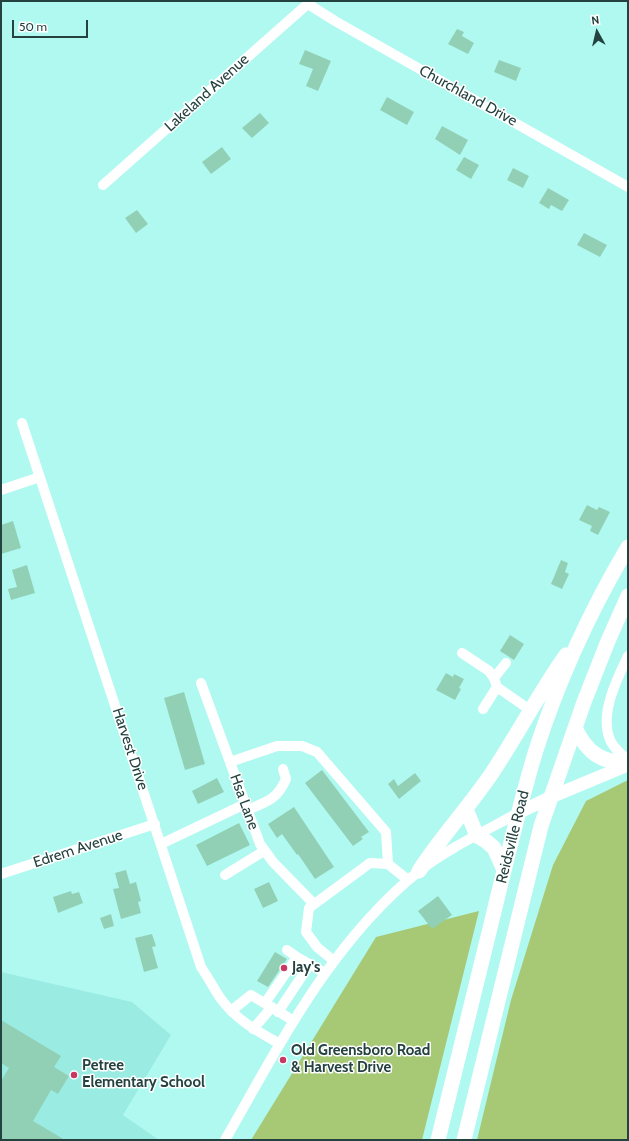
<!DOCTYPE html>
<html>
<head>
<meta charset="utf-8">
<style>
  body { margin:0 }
  #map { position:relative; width:629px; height:1141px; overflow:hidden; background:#b0f9f1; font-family:Cabin,sans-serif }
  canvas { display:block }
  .frame { position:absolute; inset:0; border:2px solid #24423f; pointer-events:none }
  .north { position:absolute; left:577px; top:12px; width:40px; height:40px; -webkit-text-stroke:3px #fff; paint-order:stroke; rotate:352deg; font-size:11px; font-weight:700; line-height:16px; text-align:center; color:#24423f }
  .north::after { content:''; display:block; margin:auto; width:14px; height:18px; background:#24423f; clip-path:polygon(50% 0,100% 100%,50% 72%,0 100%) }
  .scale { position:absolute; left:12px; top:20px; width:76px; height:18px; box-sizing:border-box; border:2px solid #24423f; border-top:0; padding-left:5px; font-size:12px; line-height:14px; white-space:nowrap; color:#24423f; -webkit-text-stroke:3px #fff; paint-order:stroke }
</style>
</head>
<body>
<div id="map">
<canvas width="629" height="1141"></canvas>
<div class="frame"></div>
<div class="north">N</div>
<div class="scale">50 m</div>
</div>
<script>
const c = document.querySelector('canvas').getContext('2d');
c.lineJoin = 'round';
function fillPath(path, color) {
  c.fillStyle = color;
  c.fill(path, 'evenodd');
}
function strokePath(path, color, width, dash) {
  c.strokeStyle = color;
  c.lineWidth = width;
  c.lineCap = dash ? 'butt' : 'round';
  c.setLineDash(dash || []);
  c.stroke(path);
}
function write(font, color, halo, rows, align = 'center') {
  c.font = font + ' Cabin,sans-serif';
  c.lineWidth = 3;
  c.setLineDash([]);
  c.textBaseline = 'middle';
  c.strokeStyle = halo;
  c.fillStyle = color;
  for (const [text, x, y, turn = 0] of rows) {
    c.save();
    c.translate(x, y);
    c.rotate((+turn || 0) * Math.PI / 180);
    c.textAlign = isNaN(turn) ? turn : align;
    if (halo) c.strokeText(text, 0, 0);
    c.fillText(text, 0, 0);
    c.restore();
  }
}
const built = new Path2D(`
  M1 972 132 1002 171 1035 123 1115 159 1140H1Z`);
const forest = new Path2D(`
  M628 780V1140H477L511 1000 553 865 586 801Z
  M479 911 422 1140H251L376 937Z`);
const building = new Path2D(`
  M457 29 464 32 462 36 474 43 468 54 448 44Z
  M305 50 331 61 318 91 306 86 313 69 299 64Z
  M499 60 521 68 516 81 494 72Z
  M387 97 414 112 407 125 380 110Z
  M260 113 269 123 252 138 242 128Z
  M442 126 468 140 460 155 435 139Z
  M222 147 231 159 211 174 202 162Z
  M464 157 479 165 471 179 456 170Z
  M513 168 529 176 523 188 507 180Z
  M548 188 569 200 562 211 551 205 549 209 539 203Z
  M137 210 148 224 136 233 125 218Z
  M584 233 607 245 600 257 577 245Z
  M587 505 597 510 599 507 610 512 598 535 590 531 592 526 579 520Z
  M13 521 21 548 1 554V525Z
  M561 560 568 563 565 572 569 574 562 589 551 584Z
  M27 565 35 593 11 600 8 589 17 587 12 570Z
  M510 635 524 644 514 660 500 651Z
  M446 673 453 677 454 674 464 679 459 688 461 689 455 700 436 690Z
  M184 692 205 764 185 770 164 698Z
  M322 770 369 832 361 837 363 839 353 846 305 783Z
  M415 773 421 781 399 799 388 784 394 779 398 786Z
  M217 778 224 792 198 804 192 791Z
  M294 807 334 867 315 879 298 854 297 855 282 834 277 838 268 824Z
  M239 823 250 845 207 866 196 845Z
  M126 870 130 884 136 882 141 901 138 902 141 913 121 919 113 889 119 888 115 873Z
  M269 882 278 901 263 908 254 889Z
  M71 891 72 894 79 892 83 903 58 913 53 897Z
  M438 896 452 915 432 929 418 911Z
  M111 914 114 926 104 929 100 918Z
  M152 934 156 946 152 947 158 968 144 972 135 938Z
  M275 952 287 959 268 987 257 981Z
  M1 1020 61 1056 54 1067 69 1076 58 1094 51 1090 33 1121 65 1140H1V1081L9 1068 1 1063Z`);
const minor = new Path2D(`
  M308 4 335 21 628 187
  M103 185 311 1
  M22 423 201 967C208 977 214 989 221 999 236 1020 259 1032 280 1044
  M1 490 40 477
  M462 653 489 671 494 678 497 687 530 710
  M628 656C617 679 598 716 611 742 615 749 622 755 628 760
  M494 678 506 663
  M201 683 260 844 273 862 314 904
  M483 709 497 687
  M230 762 277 746H302L317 752 386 832 388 864
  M247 810C266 802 277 800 286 779L283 769
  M161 844 245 804
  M1 874 155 824
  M225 875 264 851
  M287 950 297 957
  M334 961 317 947 306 932 309 908 370 863 388 864 408 880
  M265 1003 297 957 325 973
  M231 1011 251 995 294 1021
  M278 1012 310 964
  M253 1029 272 1007
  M225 1140C280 1044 331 942 419 871 449 848 485 831 518 813`);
const major = new Path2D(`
  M518 813 551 797 628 765`);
const highway = new Path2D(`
  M575 728C588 754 600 761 628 764
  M466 809 477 836 486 841 494 848 504 870
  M419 871C441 837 469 807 492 773 518 734 539 693 566 655
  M438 1140C456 1067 474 994 492 920 506 863 519 806 536 750 559 679 590 611 628 547
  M464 1140 541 826 584 702 608 641 628 596`);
const markers = [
  [284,968,4,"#c73863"],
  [283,1060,4,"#c73863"],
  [74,1075,4,"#c73863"]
];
const streetNames = [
  ["Lakeland Avenue",207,93,-42],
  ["Churchland Drive",468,96,29],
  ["Harvest Drive",130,749,72],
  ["Hsa Lane",244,802,70],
  ["Reidsville Road",513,837,-76],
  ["Edrem Avenue",78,849,-18]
];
const poiNames = [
  ["Jay's",292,968],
  ["Old Greensboro Road",291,1051],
  ["& Harvest Drive",291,1068],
  ["Petree",82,1066],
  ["Elementary School",82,1083]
];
fillPath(built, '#9aece3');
fillPath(forest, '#a7c976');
fillPath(building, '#92d0b6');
strokePath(minor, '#fff', 10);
strokePath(major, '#fff', 13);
strokePath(highway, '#fff', 15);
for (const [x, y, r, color] of markers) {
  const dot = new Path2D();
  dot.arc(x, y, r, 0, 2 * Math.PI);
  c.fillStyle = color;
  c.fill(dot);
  strokePath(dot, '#fff', 1.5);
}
write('15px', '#24423f', '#fff', streetNames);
write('bold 15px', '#24423f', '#fff', poiNames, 'left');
</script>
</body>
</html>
